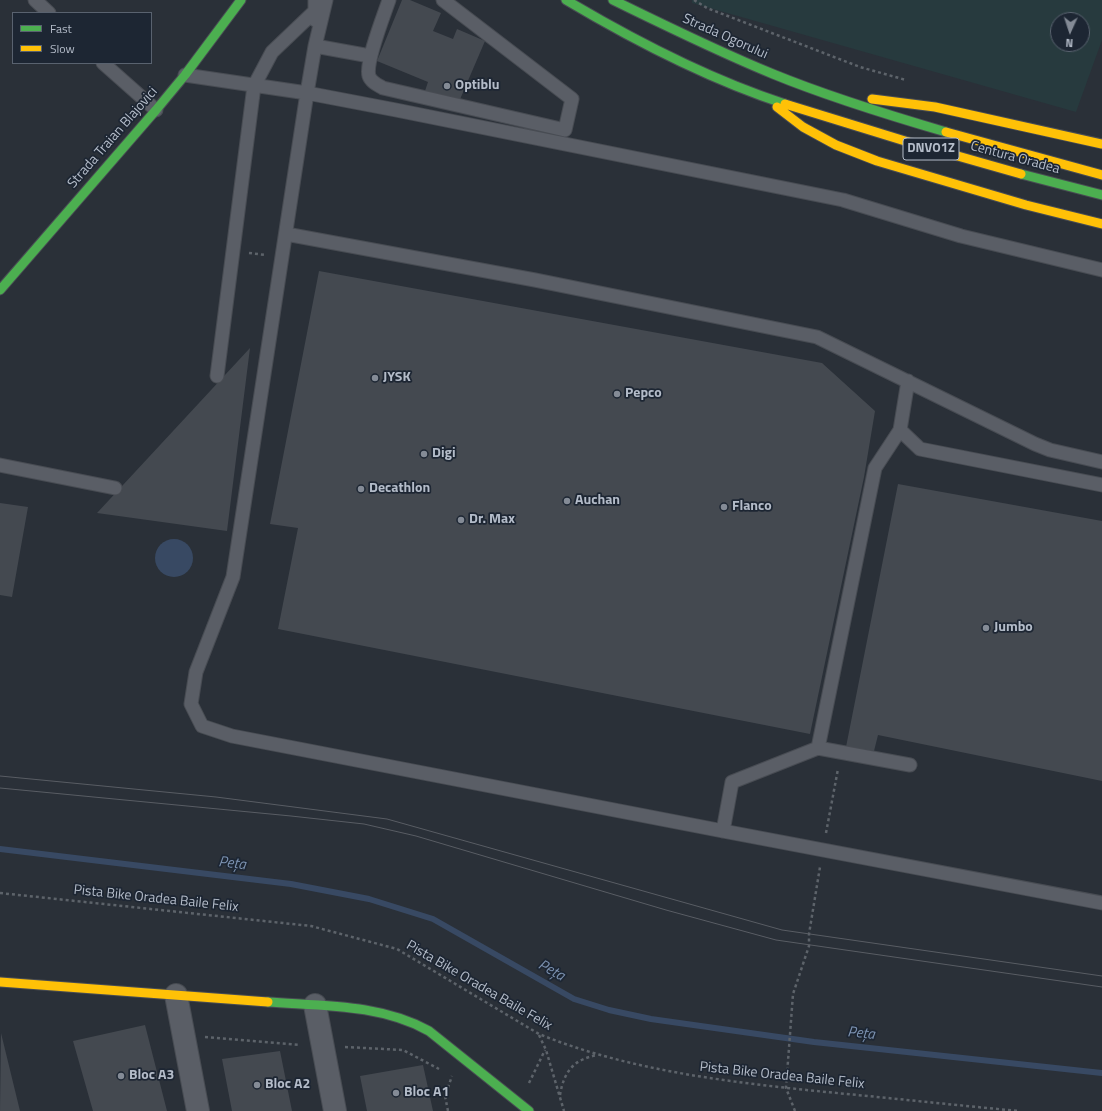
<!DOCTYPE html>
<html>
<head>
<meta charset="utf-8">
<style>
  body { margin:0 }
  #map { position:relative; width:1102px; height:1111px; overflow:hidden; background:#2a3038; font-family:"Titillium Web",sans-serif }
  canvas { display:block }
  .legend { position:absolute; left:12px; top:12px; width:140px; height:52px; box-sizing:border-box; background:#1d2633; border:1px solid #59626f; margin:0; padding:5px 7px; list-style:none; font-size:12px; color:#b4bcc9 }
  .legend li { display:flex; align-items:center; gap:8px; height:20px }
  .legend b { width:20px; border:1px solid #59626f }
  .north { position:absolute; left:1050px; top:12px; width:40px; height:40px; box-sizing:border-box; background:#1d2633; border:1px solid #59626f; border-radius:50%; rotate:183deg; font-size:11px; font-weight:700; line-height:16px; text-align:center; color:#b4bcc9 }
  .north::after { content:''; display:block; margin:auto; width:14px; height:18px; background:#848b96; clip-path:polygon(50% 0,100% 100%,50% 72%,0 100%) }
</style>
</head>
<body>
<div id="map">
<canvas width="1102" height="1111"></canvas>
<ul class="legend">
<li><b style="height:5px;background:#4caf50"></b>Fast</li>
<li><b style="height:5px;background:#ffc107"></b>Slow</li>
</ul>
<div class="north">N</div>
</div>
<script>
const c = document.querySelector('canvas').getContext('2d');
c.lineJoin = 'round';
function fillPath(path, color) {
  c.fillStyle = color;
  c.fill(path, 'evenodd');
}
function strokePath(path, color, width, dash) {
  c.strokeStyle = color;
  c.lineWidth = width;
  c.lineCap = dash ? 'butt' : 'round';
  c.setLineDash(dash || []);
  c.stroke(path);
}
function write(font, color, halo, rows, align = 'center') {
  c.font = font + ' "Titillium Web",sans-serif';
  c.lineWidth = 3.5;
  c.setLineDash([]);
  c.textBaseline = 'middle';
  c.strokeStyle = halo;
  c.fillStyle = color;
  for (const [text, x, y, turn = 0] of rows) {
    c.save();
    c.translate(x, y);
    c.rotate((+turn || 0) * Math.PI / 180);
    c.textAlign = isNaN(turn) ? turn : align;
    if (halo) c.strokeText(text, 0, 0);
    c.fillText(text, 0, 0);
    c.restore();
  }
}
const green = new Path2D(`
  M692 0H1102V40L1076 112 692 3ZM1058 20H1082V44H1058Z`);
const water = new Path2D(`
  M155 558a19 19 0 1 1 38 0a19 19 0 1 1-38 0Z`);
const stream = new Path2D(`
  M0 849 291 884 369 899 433 919 574 999 609 1010 651 1019 814 1042 1102 1073`);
const building = new Path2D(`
  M402 0H410L441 13 433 31 453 39 457 29 485 41 458 104 425 91 428 82 377 61Z
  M319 271 822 363 875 411 864 477 810 734 278 629 298 528 270 524Z
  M250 348 227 531 97 513Z
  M898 484 1102 521V781L878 735 874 751 846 747Z
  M0 503 28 507 12 597 0 595Z
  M145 1025 167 1111H93L73 1041Z
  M1 1033 20 1111H0Z
  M280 1051 292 1111H232L222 1059Z
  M423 1065 433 1111H367L360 1076Z`);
const path = new Path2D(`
  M694 0 707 8 860 67 906 80
  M249 253 266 255
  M826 833 838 769
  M0 893 311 926 397 949 539 1034C630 1071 729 1082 826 1092 890 1098 954 1105 1019 1111
  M539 1035 546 1050 564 1111
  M205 1037 300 1045
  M345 1047 403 1050 439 1069
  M529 1083 545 1050
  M560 1095C564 1071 574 1059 598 1055
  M448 1111 445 1096 452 1076
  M795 1111 786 1088 793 994 809 946V934L820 867`);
const lane = new Path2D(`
  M35 0 49 13
  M326 0 315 46 307 93 233 577 196 672 191 704 202 726 232 736 723 831 1102 903
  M389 0C384 15 365 63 369 76 371 82 378 85 383 88L565 130 572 99 443 0
  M315 20V0
  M315 46 370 56
  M103 63 156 110
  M185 75 307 93 396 110 843 200 961 236 1102 270
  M286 234 535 280 817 337 1035 444 1050 450 1102 462
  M217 376 254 86 272 52 315 11
  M908 381 900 430 920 449 1102 485
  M0 465 115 488
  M818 748 875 468 900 430
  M723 831 732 782 818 748 910 765`);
const street = new Path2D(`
  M176 995 198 1111
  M315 1005 335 1111`);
const fast = new Path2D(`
  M566 0C635 41 708 79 785 104
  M613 0C666 26 719 52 773 74 829 97 888 115 946 132
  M1021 174 1102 195
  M0 290 156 110 185 75 241 0
  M268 1002C322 1006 381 1004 429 1031L529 1111`);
const slow = new Path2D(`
  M872 99 935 107 1102 144
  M785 104 905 141 1021 174
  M777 107 803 127 836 145 877 161 1026 205 1102 224
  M946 132 1102 175
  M0 982 268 1002`);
const tram = new Path2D(`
  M0 776 216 797 387 819 782 930 1102 976
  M0 788 291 816 364 824 416 836 666 910 776 940 1102 987`);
const markers = [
  [447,86,4,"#848b96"],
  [375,378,4,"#848b96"],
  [617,394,4,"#848b96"],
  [424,454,4,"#848b96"],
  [361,489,4,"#848b96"],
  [567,501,4,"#848b96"],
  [724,507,4,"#848b96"],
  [461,520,4,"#848b96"],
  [986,628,4,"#848b96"],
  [121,1076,4,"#848b96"],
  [257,1085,4,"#848b96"],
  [396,1093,4,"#848b96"]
];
const shields = [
  [931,149,56]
];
const shieldNames = [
  ["DNVO1Z",931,149]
];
const streetNames = [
  ["Strada Ogorului",725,37,24],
  ["Strada Traian Blajovici",113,138,-49],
  ["Centura Oradea",1015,158,15],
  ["Pista Bike Oradea Baile Felix",156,899,6],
  ["Pista Bike Oradea Baile Felix",479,986,30],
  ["Pista Bike Oradea Baile Felix",782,1076,6]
];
const poiNames = [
  ["Optiblu",455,86],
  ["JYSK",383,378],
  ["Pepco",625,394],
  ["Digi",432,454],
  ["Decathlon",369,489],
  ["Auchan",575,501],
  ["Flanco",732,507],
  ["Dr. Max",469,520],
  ["Jumbo",994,628],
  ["Bloc A3",129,1076],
  ["Bloc A2",265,1085],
  ["Bloc A1",404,1093]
];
const waterNames = [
  ["Peța",232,864,7],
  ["Peța",551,971,29],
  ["Peța",861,1034,6]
];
fillPath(green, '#273a3e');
fillPath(water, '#384963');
strokePath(stream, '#384963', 6);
fillPath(building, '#444950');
strokePath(lane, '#484c53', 15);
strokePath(street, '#484c53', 24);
strokePath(fast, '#484c53', 11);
strokePath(slow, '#484c53', 11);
strokePath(path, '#5d636a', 2.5, [3, 3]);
strokePath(lane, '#5a5e66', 13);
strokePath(street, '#5a5e66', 22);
strokePath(fast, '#4caf50', 9);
strokePath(slow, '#ffc107', 9);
strokePath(tram, '#595d64', 1);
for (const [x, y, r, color] of markers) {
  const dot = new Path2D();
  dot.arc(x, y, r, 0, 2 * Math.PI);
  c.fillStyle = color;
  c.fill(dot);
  strokePath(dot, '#1d2633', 1.5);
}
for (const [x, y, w] of shields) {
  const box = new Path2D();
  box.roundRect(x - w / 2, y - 11, w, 22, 3);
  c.fillStyle = '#1d2633';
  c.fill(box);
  strokePath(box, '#b4bcc9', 1);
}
write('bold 13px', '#b4bcc9', null, shieldNames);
write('14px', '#b4bcc9', '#1d2633', streetNames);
write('bold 14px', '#b4bcc9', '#1d2633', poiNames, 'left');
write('italic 15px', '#7c92b1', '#1d2633', waterNames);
</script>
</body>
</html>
